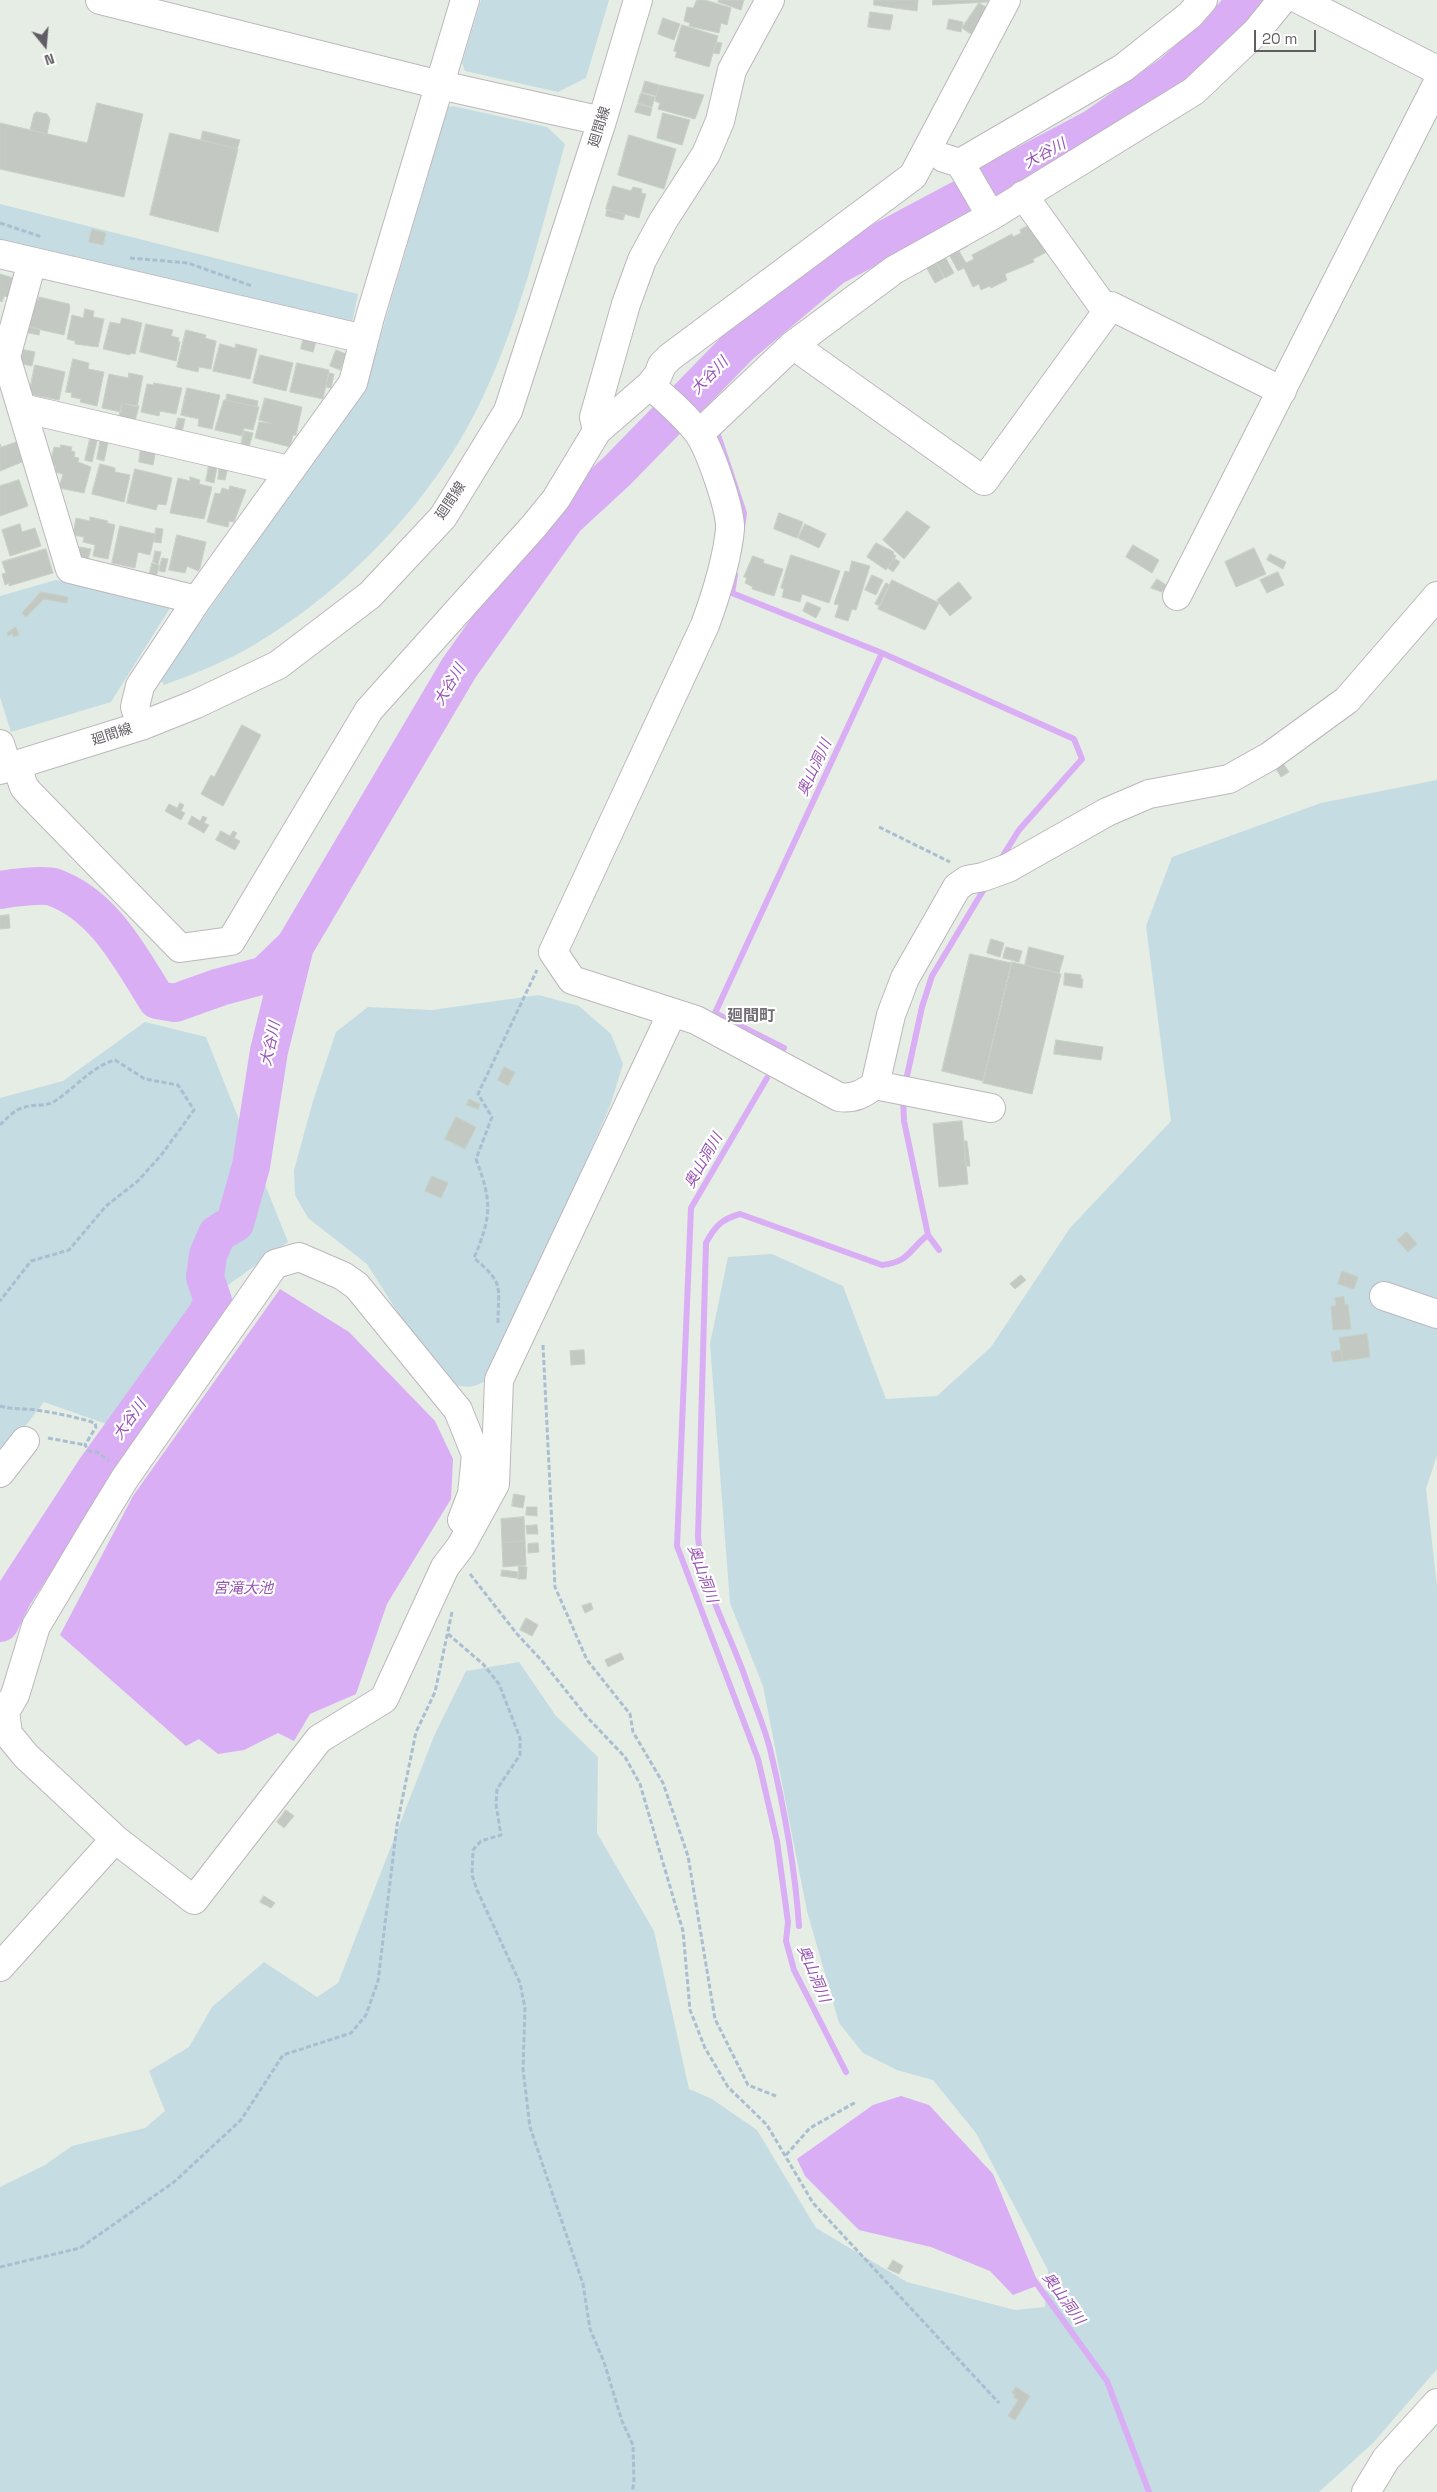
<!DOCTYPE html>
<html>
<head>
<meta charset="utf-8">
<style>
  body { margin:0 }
  #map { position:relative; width:1437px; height:2492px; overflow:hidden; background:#e6ede5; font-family:"Space Grotesk",sans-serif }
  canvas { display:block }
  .north { position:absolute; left:20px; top:20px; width:50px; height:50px; -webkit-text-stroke:4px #fff; paint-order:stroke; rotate:163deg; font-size:14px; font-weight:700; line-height:20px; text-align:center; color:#625d64 }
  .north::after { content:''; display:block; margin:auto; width:18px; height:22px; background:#625d64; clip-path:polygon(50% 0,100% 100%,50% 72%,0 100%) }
  .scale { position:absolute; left:1254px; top:30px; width:62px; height:22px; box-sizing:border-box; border:2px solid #625d64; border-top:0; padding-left:6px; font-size:15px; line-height:18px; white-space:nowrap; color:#625d64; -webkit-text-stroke:4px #fff; paint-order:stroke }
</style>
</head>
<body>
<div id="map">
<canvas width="1437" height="2492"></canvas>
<div class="north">N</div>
<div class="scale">20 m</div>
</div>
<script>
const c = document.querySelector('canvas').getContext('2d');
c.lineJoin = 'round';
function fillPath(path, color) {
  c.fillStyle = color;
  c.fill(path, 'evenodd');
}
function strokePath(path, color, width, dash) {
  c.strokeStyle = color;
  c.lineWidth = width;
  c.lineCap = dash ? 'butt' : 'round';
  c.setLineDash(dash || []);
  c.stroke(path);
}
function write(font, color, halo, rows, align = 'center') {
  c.font = font + ' "Space Grotesk","Noto Sans JP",sans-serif';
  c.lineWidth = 4.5;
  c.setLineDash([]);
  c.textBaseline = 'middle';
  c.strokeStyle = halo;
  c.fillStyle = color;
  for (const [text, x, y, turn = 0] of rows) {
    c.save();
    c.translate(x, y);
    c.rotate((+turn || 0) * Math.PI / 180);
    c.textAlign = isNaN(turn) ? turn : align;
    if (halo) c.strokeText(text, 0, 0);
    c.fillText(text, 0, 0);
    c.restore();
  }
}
const green = new Path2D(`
  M481 0H609L586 78 558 92 465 71 462 63Z
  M453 106 547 127 565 144C540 233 519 325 477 409 431 502 346 590 257 643 228 661 196 673 164 685L160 679 365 389 448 107Z
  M0 204 358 294 352 323 0 244Z
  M56 580 170 608 111 702 11 732 0 697V596Z
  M1437 780V1455L1426 1489 1437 1586V2369L1373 2443 1319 2492H0V2187L45 2165 72 2146 145 2128 165 2111 149 2071 189 2047 212 2007 264 1962 317 1997 338 1983 434 1736 466 1671 519 1662 556 1716 598 1757 597 1833 654 1931 689 2089 712 2099 757 2130 816 2228 907 2282 1015 2310 1045 2307 1048 2270 976 2133 933 2080 897 2070 863 2053 839 2023 807 1911 763 1686 730 1603 710 1344 728 1257 772 1254 843 1286 886 1399 937 1396 991 1347 1070 1228 1171 1121 1146 926 1172 857 1321 803Z
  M539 995 579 1006 611 1034 623 1064 610 1106 491 1377C468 1394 455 1387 434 1370L367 1264 308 1218 295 1195 294 1170 313 1101 336 1032 368 1007 432 1010Z
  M145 1022 206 1037 288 1242 203 1303 115 1427 44 1402 0 1458V1098L63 1081Z`);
const water = new Path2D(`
  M280 1289 349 1332 435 1421 453 1459 451 1499 387 1604 356 1694 310 1714 294 1741 278 1733 244 1750 218 1754 199 1739 186 1746 60 1635 133 1496Z
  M901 2096 929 2105 993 2174 1039 2285 1013 2295 990 2271 931 2247 859 2230 805 2176 797 2159 873 2105Z`);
const stream = new Path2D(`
  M700 384 707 403
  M716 429 744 513 742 528
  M735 575 732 593 882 653 1074 739 1082 759 1019 830 999 862
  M784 1048 715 1013 882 653
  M767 1078 691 1208 677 1546 758 1759 777 1841 788 1922 786 1941 794 1970 846 2072
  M905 1085 922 1007 932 976 987 884
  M903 1098 904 1121 928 1235 939 1250
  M799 1926C795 1867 784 1807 770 1749 764 1725 753 1701 745 1677 729 1631 702 1587 698 1537L706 1243C715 1226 722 1219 740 1214L882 1265C910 1262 909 1249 928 1235
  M1034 2280 1107 2381 1149 2492`);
const river = new Path2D(`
  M0 890C11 888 43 884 53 887 104 905 130 957 157 1000L175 1003 220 987 265 975 295 946
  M0 1623 13 1596 95 1470 207 1314 213 1301 205 1277 208 1255 217 1234 235 1223 251 1166 269 1051 295 946 459 668 566 518 617 471 740 345 833 267 1094 128 1173 73 1219 32 1247 0`);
const building = new Path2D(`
  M697 0H705L731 8 727 25 721 23 719 33 689 26 690 23 684 21 687 7 693 8Z
  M719 0H744L741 10 718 2Z
  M874 0H918L917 11 874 5Z
  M933 0H988V2L933 5Z
  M979 3 993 11 977 35 972 32 971 34 962 28Z
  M870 12 893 15 890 30 868 27Z
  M663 18 680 24 674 40 658 34Z
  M949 19 963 22 961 32 947 29Z
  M682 25 718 36 709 67 675 57 677 52 674 51Z
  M717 42 722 43 719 54 713 53Z
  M645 81 659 85 656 96 642 92Z
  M659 85 704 95 695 119 658 109 660 103 655 101Z
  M641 93 655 97 652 107 638 103Z
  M97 103 143 114 124 197 0 169V123L87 143Z
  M638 104 652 108 650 116 635 112Z
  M37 112 47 114 50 119 47 134 30 130 34 114Z
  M663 113 690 120 682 145 657 138Z
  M203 131 240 140 237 149 201 140Z
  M170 133 238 149 218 232 150 215Z
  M629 135 676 149 664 189 618 175Z
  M613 186 631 191 633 187 642 189 641 193 646 194 639 218 606 209Z
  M607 210 625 214 623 220 606 216Z
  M1034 223 1049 251 1033 259 1034 262 1005 274 1007 280 991 288 990 286 981 290 979 284 973 287 964 268 958 271 945 247 964 238 968 246 959 251 966 263 974 259 972 255 1012 234 1013 237 1021 233 1020 230Z
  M92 229 106 233 103 245 89 242Z
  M944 255 954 273 945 278 935 260Z
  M935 260 944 278 935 283 925 265Z
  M0 274 13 278 8 297 4 296 2 302 0 301Z
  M39 297 69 304 70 308 64 335 29 327 35 299 38 300Z
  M85 309 94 311 93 317 104 319 98 347 75 344V341L67 339 72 315 83 318Z
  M122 318 142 323 135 354 130 353V355L103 349 110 322 120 324Z
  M26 324H30L29 327 40 329 39 335 24 332Z
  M146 324 173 330 171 336 179 338 178 341 180 342 176 361 140 352Z
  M186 330 206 335 205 338 216 341 211 369 199 367 198 372 177 367Z
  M304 335 317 338 313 352 301 349Z
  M220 344 235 348 236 344 257 349 250 379 213 371Z
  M21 349 35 352 32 366 18 363Z
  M336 350 346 354 340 370 330 366Z
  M260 355 293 363 286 391 253 383Z
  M73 359 89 363 88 369 104 372 97 406 80 402 81 399 71 397 72 393 66 392Z
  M297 363 329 370 323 399 290 392Z
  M35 365 65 372 59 400 29 394Z
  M129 373 143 376 137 407 122 403 121 412 102 408 109 374 128 378Z
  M329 373 334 374 331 388 326 387Z
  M154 383 182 388 176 414 160 411 159 416 141 412 147 384 153 385Z
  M187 388 220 395 212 429 198 426 199 419 181 415Z
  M227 394 258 401 257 407 226 400Z
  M265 398 302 407 296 435H293L290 447 255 438 259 422 273 424 259 420Z
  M224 400 259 407 253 430 244 428 242 436 215 430Z
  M122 403 139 406 135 421 119 417Z
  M178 418 185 419 182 432 175 431Z
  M244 431 253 433 249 447 241 445Z
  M91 435 98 437 92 462 85 460Z
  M101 437 109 438 104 461 97 459Z
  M17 442 22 462 0 471V444L1 447Z
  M61 445 72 447 71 451 75 452 74 457 79 458 78 462 91 467 84 493 59 488 63 474 55 472 56 466 50 465 54 447 60 448Z
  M141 446 156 449 153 465 139 462Z
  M100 464 115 468V472L130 475 124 502 92 494Z
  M220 464 228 466 225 480 218 479Z
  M209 465 217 467 214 483 206 481Z
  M135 469 172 478 166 505 158 504 156 510 127 503Z
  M190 477 200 480 199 484 212 487 204 519 170 513 178 478 190 481Z
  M19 480 28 506 0 516V486Z
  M230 486 246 490 234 522 229 521 228 527 207 522 215 493 220 494 222 488 229 490Z
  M907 511 930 527 904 559 883 540Z
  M779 513 803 522 797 538 774 529Z
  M90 517 108 521 107 523 115 525 108 559 93 556 95 545 83 542 84 537 73 535 76 518 90 521Z
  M20 524 22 532 35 528 41 546 10 556 2 530Z
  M805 524 826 534 819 548 798 538Z
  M120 526 155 534 150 555 138 552 135 568 112 563Z
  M156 528 163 529 161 543 154 542Z
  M177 535 206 542 200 568 198 571 187 566 185 573 169 570Z
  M876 543 894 552 893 554 896 556 886 570 867 557Z
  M1133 545 1159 560 1152 573 1126 557Z
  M80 547 91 549 88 559 78 556Z
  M1254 548 1266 574 1236 587 1225 562Z
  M46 549 53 573 9 586V583L5 585 2 574 6 573 2 562Z
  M155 551 161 552 158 564 153 562Z
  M1270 554 1286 562 1283 569 1267 560Z
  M791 555 840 571 829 603 802 594 800 602 782 597 784 589 781 588Z
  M753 556 764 560 763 563 783 569 774 596 752 589 753 587 745 583 747 578 744 577Z
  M162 558 168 559 165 572 159 571Z
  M894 558 900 562 893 572 888 568Z
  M852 561 870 566 856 610 852 609 848 621 835 617 839 605 834 604 845 571 849 572Z
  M152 563 159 565 156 578 149 577Z
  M1278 572 1284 585 1267 593 1260 580Z
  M872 575 883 580 876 595 865 590Z
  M1157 579 1166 585 1162 592 1151 588Z
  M892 580 939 603 925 630 878 609Z
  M959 582 972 598 950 616 937 600Z
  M886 583 890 585 880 606 875 604Z
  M41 592 68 597 67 603 44 599 26 617 22 613Z
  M807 602 821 608 816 618 803 611Z
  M16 627 19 635 14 637 12 634 8 636 7 633Z
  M242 725 261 735 223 806 201 794 211 775 214 777Z
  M1280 759 1289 772 1281 777 1273 764Z
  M180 803 184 805 181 811 185 813 181 820 165 811 169 804 177 808Z
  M192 816 200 821 203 816 207 818 204 823 209 825 204 833 188 824Z
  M221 831 230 836 233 831 237 833 234 838 240 841 235 850 216 840Z
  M9 915 10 928 0 929V916Z
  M991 939 1004 943 1000 957 987 953Z
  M1006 947 1022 951 1019 962 1003 958Z
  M1029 947 1064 956 1059 973 1025 965Z
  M970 954 1011 963 983 1081 942 1071Z
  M1012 962 1061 974 1032 1094 983 1083Z
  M1065 973 1081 975V979H1083L1082 988 1064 985Z
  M1056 1040 1103 1047 1101 1060 1054 1054Z
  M504 1067 515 1072 508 1086 498 1080Z
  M469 1099 480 1104 478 1109 467 1105Z
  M456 1117 476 1127 465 1149 445 1139Z
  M962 1121 968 1184 939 1187 933 1124Z
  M964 1141H967L970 1166H966Z
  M432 1176 448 1183 441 1198 425 1191Z
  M1407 1232 1417 1244 1408 1252 1397 1240Z
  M1342 1271 1358 1277 1354 1289 1338 1284Z
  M1021 1275 1026 1280 1015 1289 1010 1284Z
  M1344 1297 1345 1305 1348 1304 1351 1329 1333 1330 1331 1306H1336L1335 1298Z
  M1367 1334 1370 1357 1343 1361 1339 1338Z
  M584 1350 585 1364 571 1365 570 1351Z
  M1341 1350 1343 1361 1333 1362 1331 1352Z
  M514 1494 525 1496 523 1508 512 1506Z
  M527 1507H537V1516L526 1515Z
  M524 1517 525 1541 502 1543 501 1519Z
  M537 1525 538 1534H527L526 1526Z
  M525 1541 526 1565 503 1567 502 1543Z
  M538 1543 539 1552 528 1553V1544Z
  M519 1566 527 1567 526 1579H518Z
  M502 1570 518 1572 517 1578 501 1576Z
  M591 1603 593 1609 585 1613 582 1606Z
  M526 1618 538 1625 532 1636 520 1630Z
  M621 1653 624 1659 608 1667 605 1660Z
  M286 1810 294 1816 284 1828 277 1822Z
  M264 1896 275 1903 271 1908 260 1902Z
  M893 2260 903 2266 899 2274 888 2269Z
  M1016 2387 1030 2396 1015 2420 1008 2416 1018 2400 1013 2397 1015 2395 1012 2393Z`);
const path = new Path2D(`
  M0 223 42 237
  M130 258 188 263 252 286
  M879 827 950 862
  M0 1125C7 1118 15 1109 25 1107 35 1104 45 1107 55 1101 75 1088 91 1067 115 1060L145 1079 178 1085 194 1110 162 1154 138 1181 106 1206 69 1250 31 1261 0 1301
  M498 1323C498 1286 505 1284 474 1258 492 1215 492 1202 476 1159L492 1117 478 1094 537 970
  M543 1345 555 1587 587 1660 630 1714 633 1732 663 1783 688 1856 715 2019 748 2085 776 2096
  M0 1406C12 1410 23 1408 36 1410 56 1413 76 1417 95 1423L96 1427 85 1445 89 1451 97 1452 109 1461
  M48 1438 85 1445
  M470 1574 517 1634 543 1662 587 1717 625 1757 640 1784 683 1931 690 2010 705 2048 728 2087 767 2125 813 2203 999 2403
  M448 1634 483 1664 499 1684 520 1738V1755L497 1789 496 1804 501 1835 481 1841 473 1850 472 1875 477 1890 520 1983 525 2008 523 2069 530 2127 583 2284 590 2329 604 2362 622 2421 633 2445 634 2482 632 2492
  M786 2155 810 2128 856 2102
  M0 2267 80 2248 174 2182 241 2120 283 2055 351 2033 366 2015 378 1981 397 1825 416 1732 435 1692 452 1612`);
const minor = new Path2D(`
  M100 0 440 85 602 121
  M1300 0 1437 70
  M944 158 960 163 991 216
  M960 163 1123 68 1190 15 1203 0
  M1023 195 1107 312
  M0 254 364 339
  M32 262 6 357 70 569 197 600
  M793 345 984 481 1111 306 1282 391
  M650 385C667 400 686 416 699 434 710 450 731 510 730 529 727 561 716 595 705 625L553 952 572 980 696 1020 839 1097C854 1099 863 1094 875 1085L991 1108
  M22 408 289 470
  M597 431 594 417 626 304 642 260 663 221 706 154 720 121 732 70 770 0
  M699 434 793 345 894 270 991 216 1194 91 1256 32 1282 0
  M1177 596 1437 84
  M141 726 135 707 140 686 197 600 353 383 370 317 465 0
  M0 744 8 768
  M17 766 24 787 30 794 180 948 231 941 369 710 534 526 556 499 597 431 650 385 658 375 662 365 670 357 913 176 1006 0
  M0 770 141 726 196 704 278 665 370 595 443 517 508 411 602 121 638 0
  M875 1085 891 1015 905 978 957 887 967 880 983 877 1008 868 1107 812 1149 794 1229 779 1270 756 1347 700 1437 596
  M1384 1296 1437 1314
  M0 1473 25 1441
  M115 1839 26 1756 8 1734 5 1712 15 1695 36 1626 92 1532 125 1478 275 1264 299 1257 343 1276 357 1286 458 1410 476 1455 472 1494 462 1520
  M0 1967 115 1839 194 1900 319 1739 384 1699 445 1567 461 1546 495 1484 499 1380 672 1013
  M1366 2492 1386 2459 1437 2403`);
const streetNames = [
  ["廻間線",600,127,-73],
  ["廻間線",451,501,-56],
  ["廻間線",112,735,-18]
];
const waterNames = [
  ["大谷川",1045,154,-28],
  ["大谷川",710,376,-46],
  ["大谷川",450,685,-59],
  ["奥山洞川",815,768,-65],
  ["大谷川",271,1044,-78],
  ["奥山洞川",704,1161,-60],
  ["大谷川",130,1420,-55],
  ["奥山洞川",702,1574,70],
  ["宮滝大池",243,1589],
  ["奥山洞川",813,1974,67],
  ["奥山洞川",1063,2299,54]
];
const quarterNames = [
  ["廻間町",751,1017]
];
fillPath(green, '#c5dce2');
fillPath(water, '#d9aef4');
strokePath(stream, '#d9aef4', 6);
strokePath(river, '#d9aef4', 38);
fillPath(building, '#c3c9c2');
strokePath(building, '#c6d1c4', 1);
strokePath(minor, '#bcb7bd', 30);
strokePath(path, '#a9bed0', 3, [5, 2.5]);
strokePath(minor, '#fff', 28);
write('14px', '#625d64', '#fff', streetNames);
write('italic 15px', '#9754b4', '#fff', waterNames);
write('bold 16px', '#736e75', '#fff', quarterNames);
</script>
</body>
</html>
